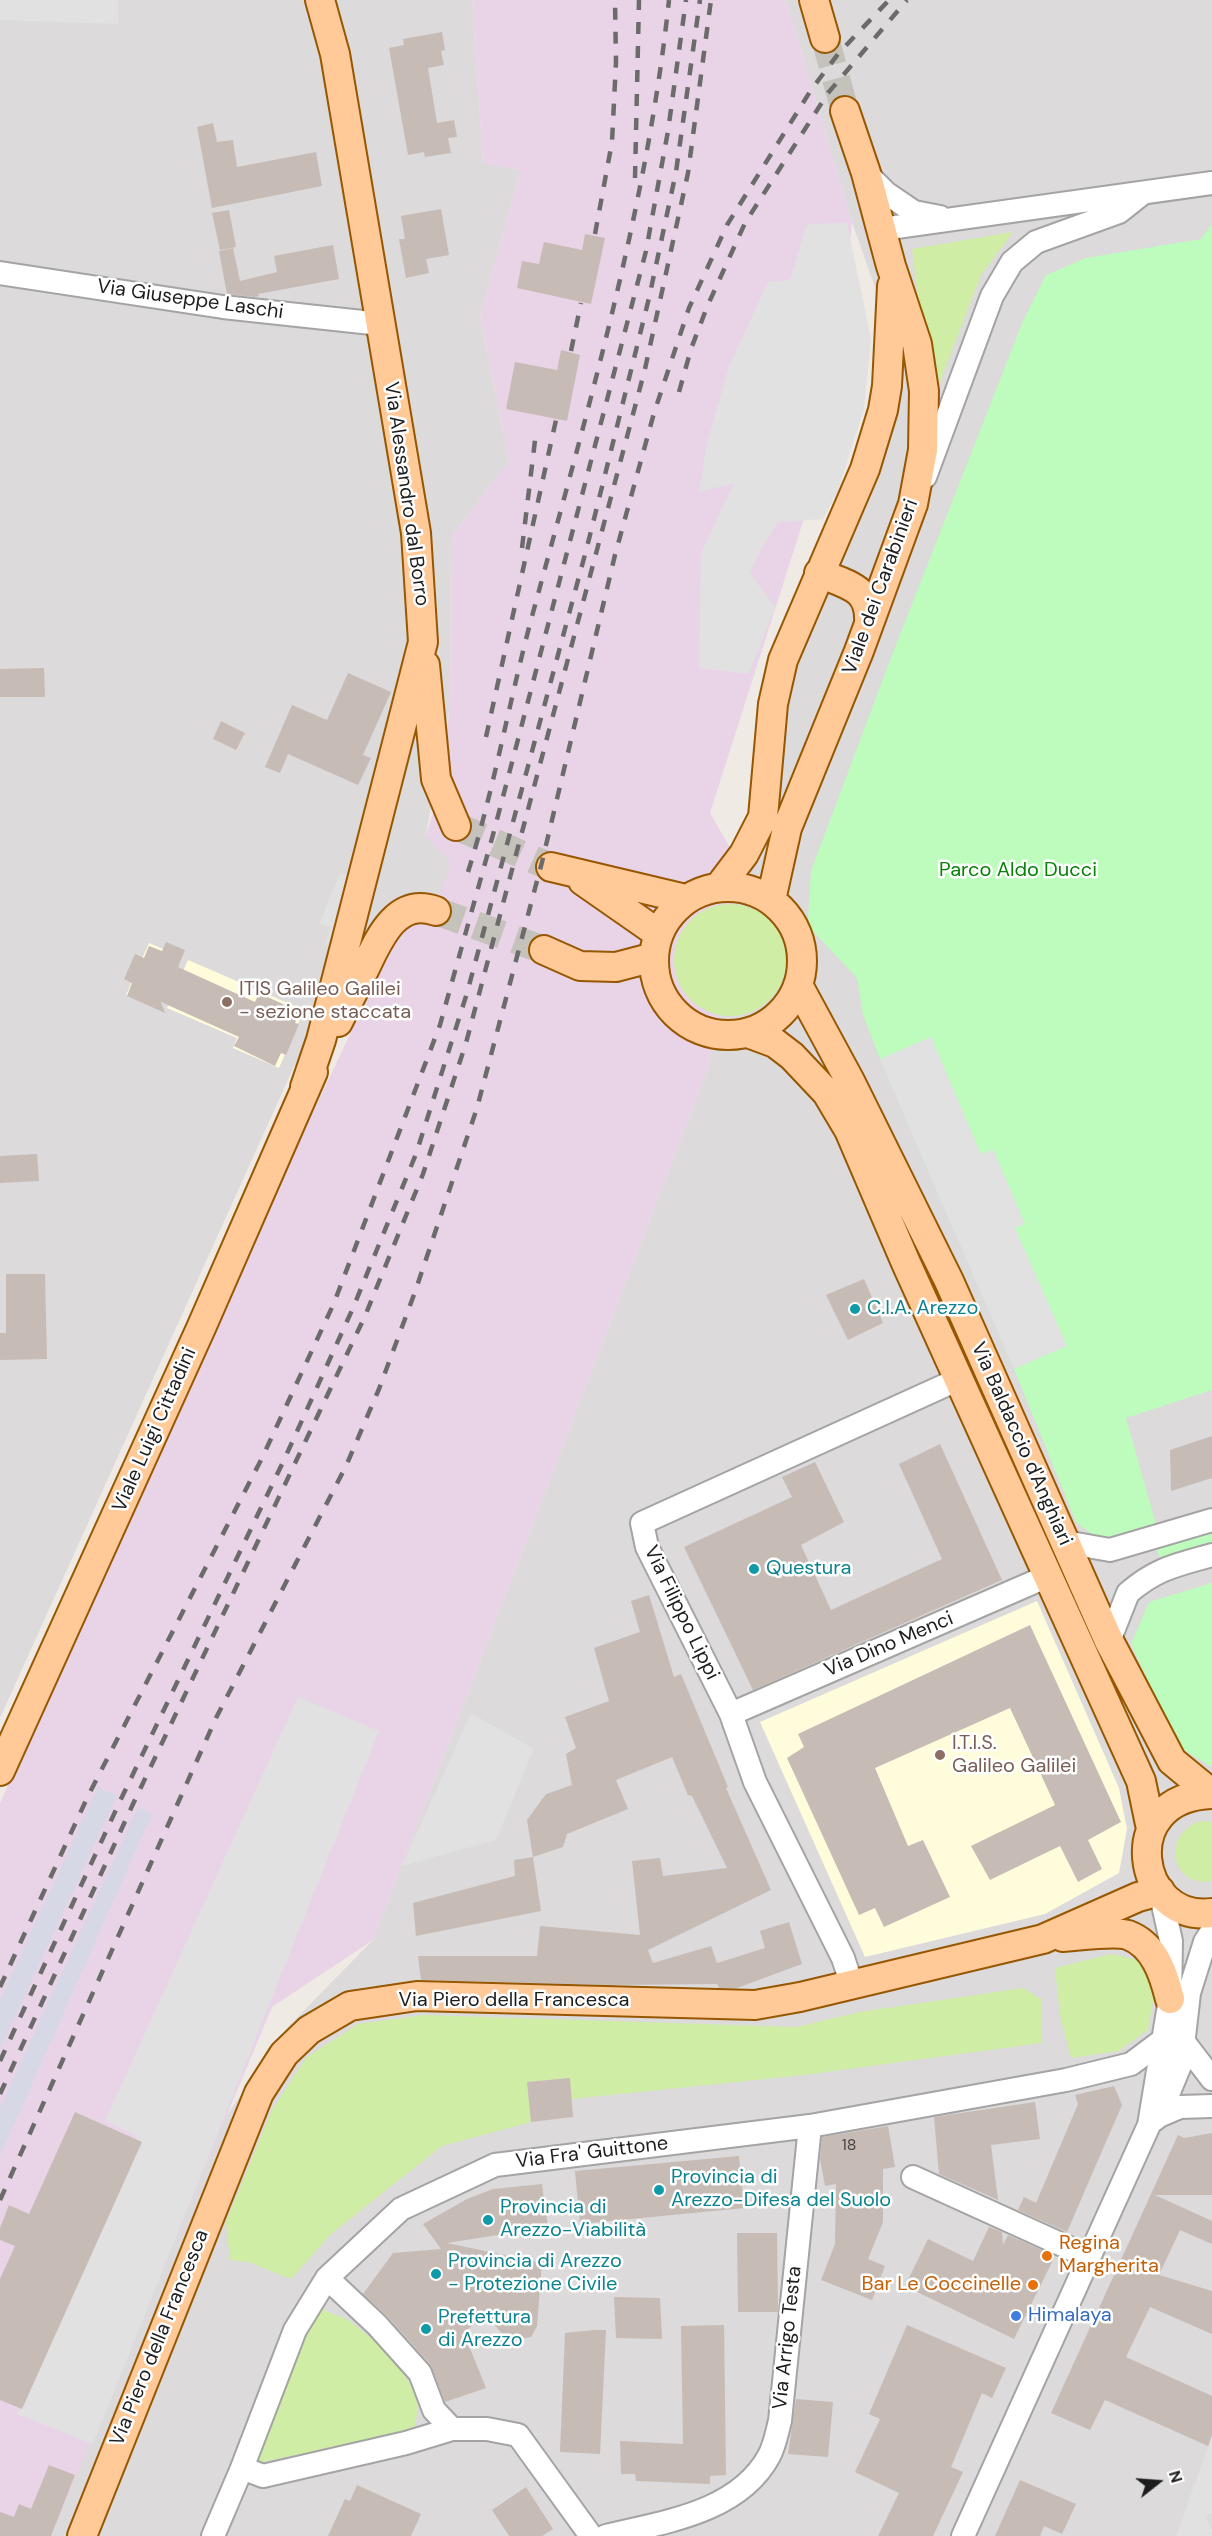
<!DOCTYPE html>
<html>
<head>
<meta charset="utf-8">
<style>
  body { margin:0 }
  #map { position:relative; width:1212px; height:2536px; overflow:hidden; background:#efeae3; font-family:"DM Sans",sans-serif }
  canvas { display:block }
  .north { position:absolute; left:1128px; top:2452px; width:60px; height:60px; -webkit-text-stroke:4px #fff; paint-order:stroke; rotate:73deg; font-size:16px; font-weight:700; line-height:24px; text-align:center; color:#1d1d1d }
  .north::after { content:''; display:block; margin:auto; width:21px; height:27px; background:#1d1d1d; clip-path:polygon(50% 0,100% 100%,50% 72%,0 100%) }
</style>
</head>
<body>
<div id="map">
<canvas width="1212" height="2536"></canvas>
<div class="north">N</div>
</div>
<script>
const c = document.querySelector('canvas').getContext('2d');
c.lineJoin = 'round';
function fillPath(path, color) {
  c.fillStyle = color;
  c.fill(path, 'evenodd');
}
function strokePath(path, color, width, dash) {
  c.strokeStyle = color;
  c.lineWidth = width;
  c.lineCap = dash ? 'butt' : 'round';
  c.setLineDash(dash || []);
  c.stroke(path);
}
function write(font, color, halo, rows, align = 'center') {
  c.font = font + ' "DM Sans",sans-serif';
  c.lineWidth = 5;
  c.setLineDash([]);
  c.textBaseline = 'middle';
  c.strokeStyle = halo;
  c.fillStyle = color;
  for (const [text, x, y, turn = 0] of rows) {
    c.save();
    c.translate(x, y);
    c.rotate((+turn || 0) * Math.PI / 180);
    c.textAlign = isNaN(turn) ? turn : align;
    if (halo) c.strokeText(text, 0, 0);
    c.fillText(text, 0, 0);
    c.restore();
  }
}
const residential = new Path2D(`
  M0 0H472L483 163 521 170 480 316 509 461 451 537 450 706 426 834 452 864 428 924 404 928 314 1022 0 1718Z
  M786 0H1212V2536H0V2444L287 2028 373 1940 707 1071 749 880 765 692 838 490 902 364 852 222Z`);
const industrial = new Path2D(`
  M472 0H786L852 222 831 434 710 813 749 880 707 1071 373 1940 272 2007 51 2536H0V1803L272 1199 371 990 404 928 417 923 428 924 451 864 426 835 439 794 450 706 451 537 509 461 480 316 521 170 483 164Z`);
const education = new Path2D(`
  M149 943 182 957 174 973 181 976 188 960 304 1010 279 1068 233 1048 237 1038 167 1008 172 997 166 994 159 1009 126 995Z
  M1037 1601 1119 1788 1127 1829 1119 1873 1045 1914 865 1957 760 1722Z`);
const grass = new Path2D(`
  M1013 232 981 275 931 405 912 249Z
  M674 960a56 56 0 1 1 112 0a56 56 0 1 1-112 0Z
  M1200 1821 1212 1822V1881C1172 1888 1160 1836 1200 1821Z
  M1111 1954 1143 1961 1154 1994 1148 2030 1118 2051 1071 2058 1060 2015 1055 1968Z
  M1023 1988 1042 2000V2043L804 2075 572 2099 569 2078 527 2082 531 2122 442 2146 331 2234 291 2279 248 2262 230 2260 226 2222 272 2110 306 2058 358 2024 424 2015 796 2027 860 2012Z
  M321 2309 348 2320 389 2352 413 2389 418 2407 415 2426 396 2436 256 2463 297 2353Z`);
const park = new Path2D(`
  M1212 224V1390L1126 1418 1157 1528 1105 1544 1076 1522 1014 1369 880 1059 863 1015 857 978 812 930 808 919 811 871 892 655 1023 321 1046 275 1086 258 1201 239Z
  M1212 1531V1543L1160 1558 1156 1547Z
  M1212 1583V1767L1179 1747 1131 1644 1149 1602Z`);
const parking = new Path2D(`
  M0 0H118V24L0 20Z
  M847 223 871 339 864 409 838 490 823 519 778 522 761 549 750 573 775 607 749 674 699 668 701 553 734 483 699 492 707 443 730 364 768 282 790 280 807 224Z
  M340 873 350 875 345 888 355 890 337 948 325 945 331 927 319 924Z
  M931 1037 981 1154 993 1149 1025 1224 1015 1228 1067 1346 1014 1369 880 1059Z
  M298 1697 379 1731 93 2444 17 2414 137 2136 105 2121Z
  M471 1713 534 1749 496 1840 402 1866Z
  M1212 2436V2513L1205 2517 1212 2530V2536H1176Z`);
const plaza = new Path2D(`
  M98 1787 117 1796 0 2049V1999Z
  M138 1807 152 1814 0 2156V2107Z`);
const building = new Path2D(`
  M442 32 445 50 441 51 444 65 428 68 437 123 454 120 457 137 448 138 451 153 425 157 424 152 408 155 389 48 404 45 403 39Z
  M213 123 217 142 233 140 237 167 316 152 322 186 212 208 197 127Z
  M441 209 449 255 426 259 429 273 406 278 399 239H405L401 216Z
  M229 210 236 247 220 250 212 213Z
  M585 234 605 238 591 304 517 288 522 261 539 264 544 242 582 250Z
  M333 245 339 279 258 294 259 296 255 297 227 294 219 251 233 248 240 281 277 272 274 256Z
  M561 350 580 355 567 421 506 409 515 362 557 370Z
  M44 668 45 697H0V669Z
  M348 673 391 692 363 755 371 758 358 785 288 754 280 773 265 767 292 705 327 720Z
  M221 721 245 733 236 750 213 739Z
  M166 942 185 950 178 967 255 1002 259 993 300 1012 295 1023 299 1024 286 1055 281 1053 275 1066 234 1046 239 1037 161 1002 165 1013 127 996 132 983 124 979 135 954 144 958 149 946 162 951Z
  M37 1154 39 1181 0 1183V1156Z
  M6 1274H45L47 1359 0 1360V1333H6Z
  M864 1279 883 1323 848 1340 826 1295Z
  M1212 1436V1478L1171 1491 1170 1450Z
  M940 1444 1002 1580 753 1690 684 1547 792 1497 782 1477 815 1462 844 1522 801 1545 831 1610 942 1559 899 1464Z
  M649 1595 674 1677 681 1674 728 1787 726 1788 771 1890 648 1950 653 1963 711 1946 717 1963 765 1948 760 1931 789 1922 802 1964 737 1988H719L717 1984 609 1985 421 1980 418 1956H537L540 1926 640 1935 632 1861 660 1858 663 1876 727 1868 692 1796 688 1795 672 1757 616 1780 628 1809 567 1834 563 1847 533 1857 527 1820 546 1794 572 1785 566 1754 576 1748 565 1717 609 1701 594 1648 640 1632 631 1601Z
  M1030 1625 1121 1822 1088 1840 1102 1869 1078 1882 1060 1846 990 1880 971 1846 1055 1805 1010 1708 875 1768 908 1846 923 1840 950 1897 884 1927 875 1908 859 1915 787 1758 804 1747 798 1734Z
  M533 1857 541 1911 416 1936 413 1903 515 1876 514 1860Z
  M570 2078 573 2117 531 2122 527 2082Z
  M1114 2086 1122 2105 1067 2232 1018 2210 1024 2197 1036 2203 1078 2104 1075 2095Z
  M1035 2102 1040 2139 991 2145 998 2200 939 2174 934 2117Z
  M75 2112 142 2142 22 2409 0 2400V2279L15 2246 0 2240V2228L9 2205 29 2214Z
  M888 2126 895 2167 883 2169V2222L868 2259 885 2266 872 2300 821 2280 835 2244 836 2184 825 2186 820 2159 822 2137Z
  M1212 2133V2195H1155L1212 2221V2244L1180 2230 1159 2275 1212 2291V2334L1150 2307 1126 2357 1212 2396V2435L1208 2446 1105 2400 1090 2430 1051 2413 1178 2135 1184 2138Z
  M739 2156 744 2208 580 2224 575 2171Z
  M542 2184 548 2227 447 2243 542 2263 537 2326 531 2337 516 2340 503 2335 486 2314 461 2335 471 2351 486 2388 445 2402 430 2364 387 2316 363 2294 393 2253 441 2249 423 2224 467 2199 493 2189Z
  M989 2227 1002 2232 1003 2245 1008 2235 1055 2256 1014 2339 905 2286 928 2239 973 2261Z
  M737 2233H777L778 2312H738Z
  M614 2297 660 2298 662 2339 616 2338Z
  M724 2325 726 2475 710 2476V2484L636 2481 635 2474H621L620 2441 683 2444 681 2326Z
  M907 2325 1006 2368 992 2398 982 2393 951 2467 963 2472 933 2536H878L899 2493 855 2472 880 2419 869 2414Z
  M594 2330H606L600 2454 560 2452 565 2333Z
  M796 2399 833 2402 828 2457 788 2454Z
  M49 2465 75 2475 51 2536H0V2512L14 2517 19 2504 31 2509Z
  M1020 2480 1076 2504 1062 2534 1044 2526 1040 2536H995Z
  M357 2485 421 2514 411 2536H328L345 2499 350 2501Z
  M526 2487 553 2529 542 2536H509L492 2510Z`);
const majorTunnel = new Path2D(`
  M825 38 845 111
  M456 826 551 867
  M436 911 544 950`);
const minor = new Path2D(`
  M866 173 886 193 914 212 940 217
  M882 229 1212 183
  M0 273 223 307 381 324
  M925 477 992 296 1012 262 1036 242 1119 212 1143 193
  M1065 1542 1110 1550 1212 1520
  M1109 1641 1128 1593C1157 1568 1177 1565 1212 1555
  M731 1714 1048 1576
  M852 1985 843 1958 755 1782 731 1714 647 1547 642 1523 959 1379
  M1183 2041 1212 2079
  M1159 2116 1180 2107 1212 2106
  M1154 2120 1159 2116 1181 2063 1189 1993 1205 1942 1212 1931
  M913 2177 1089 2257
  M452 2429H487L518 2435 591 2536
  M242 2468 263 2476 406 2443 452 2429 434 2410 420 2373 377 2325 327 2278
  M213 2536 242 2468 295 2330 327 2278 401 2209 495 2165 810 2126 1066 2080 1131 2064 1163 2040
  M606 2536C663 2522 738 2513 769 2456 775 2445 777 2432 780 2421L810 2126
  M963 2536 1149 2125 1170 1999 1171 1941 1160 1891`);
const major = new Path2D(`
  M814 0 825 38
  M819 573C847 585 871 587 869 623
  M425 665 436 779 456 826
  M551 867 686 899
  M583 881 659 934
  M719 887 744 854 763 817 773 704 783 660 865 469 883 410 887 386 892 286
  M654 961a74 74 0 1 1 148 0a74 74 0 1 1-148 0Z
  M771 900 787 828 859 651 913 504 923 450 924 391 917 344 891 266 866 173 845 111
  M544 950 580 966 616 967 654 957
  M798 985 850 1081 949 1281 1109 1641 1172 1761 1212 1794
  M338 1022C347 1004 356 986 365 968 379 939 396 897 436 911
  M748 1033 775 1043 792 1056 827 1093 849 1130 906 1263 1141 1781 1151 1829
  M305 1087 321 1040 423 642 416 533 335 54 320 0
  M0 1771 201 1328 313 1072
  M1212 1794C1115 1797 1136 1923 1212 1913
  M1063 1937C1078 1936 1115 1931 1128 1935 1155 1945 1164 1975 1170 1999
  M82 2536 259 2093 284 2054 309 2030 350 2006 417 1996 755 2005 800 1997 1043 1939 1138 1897 1160 1891`);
const rail = new Path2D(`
  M635 178 639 0
  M595 234 612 142 616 62 615 0
  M571 351 581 303
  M679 392 691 349 707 307 745 223 828 93 907 0
  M522 548 536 432
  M486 737 556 420
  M468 872C495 786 510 696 534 609 588 409 647 207 669 0
  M0 1987 88 1796 262 1458 334 1303 440 1025 494 831 646 251 668 131 686 0
  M0 2061 121 1799 284 1460 353 1308 416 1154 467 993 587 547 649 298 676 172 700 0
  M0 2094 133 1804 365 1316 423 1174 466 1043 645 369 688 173 711 0
  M0 2200 216 1718 346 1466 379 1389 415 1292 477 1108 542 862 615 555 654 413 689 308 727 225 811 90 838 54 889 0`);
const markers = [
  [227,1002,6,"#8d6e63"],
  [855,1309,6,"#0f9aa8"],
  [754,1569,6,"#0f9aa8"],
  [940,1755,6,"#8d6e63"],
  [659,2190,6,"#0f9aa8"],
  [488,2220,6,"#0f9aa8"],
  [1047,2256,6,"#e8710a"],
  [436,2274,6,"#0f9aa8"],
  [1033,2285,6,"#e8710a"],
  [1016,2316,6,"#3f7fe0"],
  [426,2329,6,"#0f9aa8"]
];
const numberNames = [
  ["18",849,2146]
];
const streetNames = [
  ["Via Giuseppe Laschi",190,300,8],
  ["Via Alessandro dal Borro",406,494,82],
  ["Viale dei Carabinieri",881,587,-70],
  ["Viale Luigi Cittadini",155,1430,-66],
  ["Via Baldaccio d'Anghiari",1021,1444,66],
  ["Via Filippo Lippi",681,1613,64],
  ["Via Dino Menci",889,1645,-23],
  ["Via Piero della Francesca",514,2001],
  ["Via Fra' Guittone",592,2153,-7],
  ["Via Piero della Francesca",160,2338,-68],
  ["Via Arrigo Testa",788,2338,-84]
];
const parkNames = [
  ["Parco Aldo Ducci",1018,871]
];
const educationNames = [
  ["ITIS Galileo Galilei",239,990],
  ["- sezione staccata",239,1013],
  ["I.T.I.S.",952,1744],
  ["Galileo Galilei",952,1767]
];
const cultureNames = [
  ["C.I.A. Arezzo",867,1309],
  ["Questura",766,1569],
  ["Provincia di",671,2178],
  ["Arezzo-Difesa del Suolo",671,2201],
  ["Provincia di",500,2208],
  ["Arezzo-Viabilità",500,2231],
  ["Provincia di Arezzo",448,2262],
  ["- Protezione Civile",448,2285],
  ["Prefettura",438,2318],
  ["di Arezzo",438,2341]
];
const foodNames = [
  ["Regina",1059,2244],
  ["Margherita",1059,2267],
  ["Bar Le Coccinelle",1021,2285,"right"]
];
const shopNames = [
  ["Himalaya",1028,2316]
];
fillPath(residential, '#dcdada');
fillPath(industrial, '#e9d4e7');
fillPath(education, '#fffcdc');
fillPath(grass, '#cfeda5');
fillPath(park, '#bdfcbc');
fillPath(parking, '#e1e1e1');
fillPath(plaza, '#d7d8e5');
fillPath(building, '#c7bbb6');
strokePath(majorTunnel, '#c5c1bb', 28, [28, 14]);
strokePath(minor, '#a4a4a4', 26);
strokePath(major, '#975700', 32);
strokePath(minor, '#fff', 22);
strokePath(major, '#ffc998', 28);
strokePath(rail, '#6b6b6b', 4.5, [12, 12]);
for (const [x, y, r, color] of markers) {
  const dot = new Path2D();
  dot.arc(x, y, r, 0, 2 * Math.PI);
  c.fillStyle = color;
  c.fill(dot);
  strokePath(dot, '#fff', 2);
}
write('16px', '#484443', null, numberNames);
write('20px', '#1d1d1d', '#fff', streetNames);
write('20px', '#068205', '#fff', parkNames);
write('20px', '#785e54', '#fff', educationNames, 'left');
write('20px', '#0d838f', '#fff', cultureNames, 'left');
write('20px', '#c56008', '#fff', foodNames, 'left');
write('20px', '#366cbe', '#fff', shopNames, 'left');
</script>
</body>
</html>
